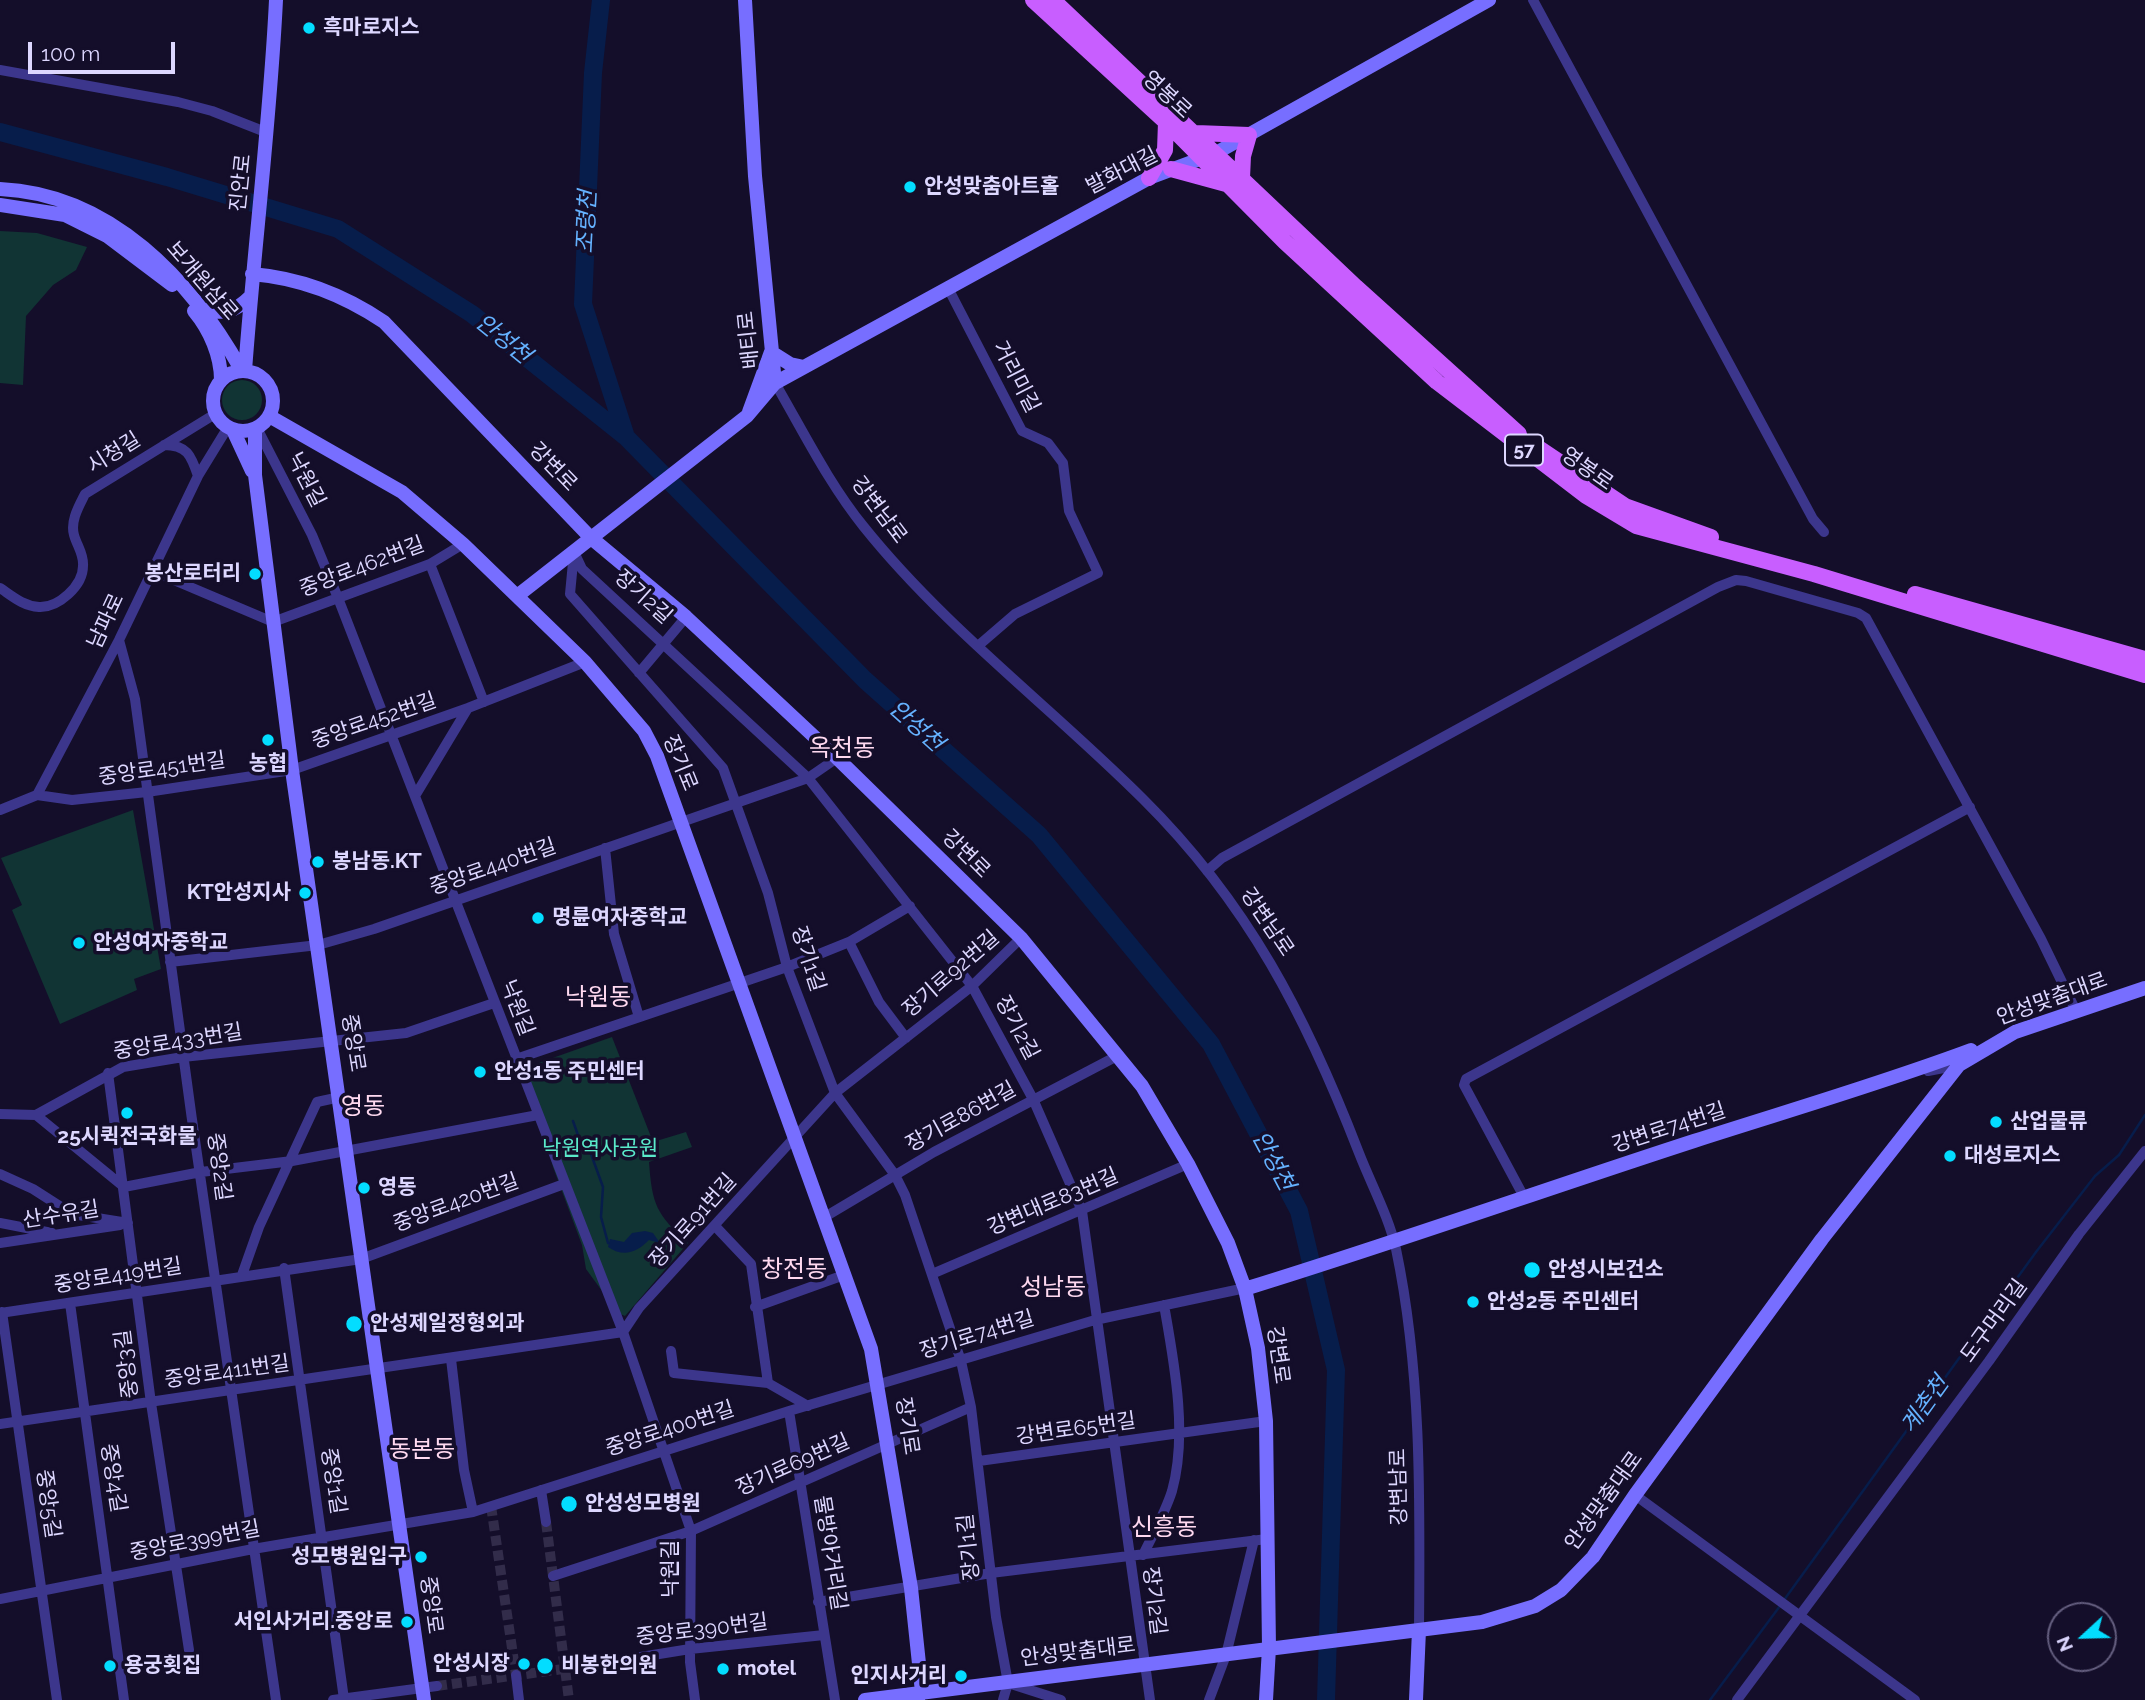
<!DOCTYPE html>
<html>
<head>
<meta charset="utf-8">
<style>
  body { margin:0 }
  #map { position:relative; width:2145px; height:1700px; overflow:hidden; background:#140e2a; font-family:Raleway,sans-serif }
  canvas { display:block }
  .north { position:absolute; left:2047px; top:1602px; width:70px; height:70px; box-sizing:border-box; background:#140e2a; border:2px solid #645e7f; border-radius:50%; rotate:248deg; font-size:19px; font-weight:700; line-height:28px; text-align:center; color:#ddd7ff }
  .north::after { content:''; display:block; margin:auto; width:24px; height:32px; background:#03ddff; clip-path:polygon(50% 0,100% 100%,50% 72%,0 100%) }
  .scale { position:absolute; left:28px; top:42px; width:147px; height:32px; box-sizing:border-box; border:4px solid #ddd7ff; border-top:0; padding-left:9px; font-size:21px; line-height:24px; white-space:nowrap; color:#ddd7ff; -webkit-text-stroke:5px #140e2a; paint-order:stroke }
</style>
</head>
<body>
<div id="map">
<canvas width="2145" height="1700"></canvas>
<div class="north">N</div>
<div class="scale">100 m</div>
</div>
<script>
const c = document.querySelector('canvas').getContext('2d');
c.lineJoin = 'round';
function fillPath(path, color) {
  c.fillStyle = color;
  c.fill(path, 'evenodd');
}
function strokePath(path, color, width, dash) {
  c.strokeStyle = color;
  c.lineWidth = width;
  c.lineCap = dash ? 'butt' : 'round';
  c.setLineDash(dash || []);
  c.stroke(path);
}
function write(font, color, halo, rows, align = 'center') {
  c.font = font + ' Raleway,"Noto Sans KR",sans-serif';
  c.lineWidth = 7;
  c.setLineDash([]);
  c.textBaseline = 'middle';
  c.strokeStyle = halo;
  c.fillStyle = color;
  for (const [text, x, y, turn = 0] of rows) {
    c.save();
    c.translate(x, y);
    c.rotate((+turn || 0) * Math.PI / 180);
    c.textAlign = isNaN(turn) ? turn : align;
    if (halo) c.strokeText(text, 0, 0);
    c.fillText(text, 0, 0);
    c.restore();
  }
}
const green = new Path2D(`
  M0 231 37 233 87 247 76 270 53 285 26 316 23 385 0 383Z
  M222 400a20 20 0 1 1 40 0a20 20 0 1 1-40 0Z
  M133 810 161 969 134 979 137 990 60 1024 12 910 22 905 1 858Z
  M612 1037 653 1142 686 1132 692 1147 649 1162C652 1204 656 1214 688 1243L625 1316 618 1313 586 1269 582 1245 553 1167 527 1067Z`);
const water = new Path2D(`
  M645 1231 653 1233 660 1243 649 1240C637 1252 624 1258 608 1247L610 1239 624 1242 632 1233Z`);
const stream = new Path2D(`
  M573 1121 579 1138 587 1143 603 1187 601 1217 608 1243
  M1784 1600 2036 1252 2095 1176 2119 1155 2145 1115
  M1710 1700 1780 1606`);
const river = new Path2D(`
  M601 0 593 73 583 304 626 437
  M0 132 167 177 338 229 472 314 626 437 865 680 1039 835 1211 1044 1299 1211 1336 1370 1326 1700`);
const streetTunnel = new Path2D(`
  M491 1506 516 1675
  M546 1522 569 1700
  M437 1686 585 1666`);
const street = new Path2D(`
  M1533 0 1813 519 1824 532
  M0 70 178 102 212 111 268 133
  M948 288 1022 431 1048 443 1063 463 1069 511 1098 573 1015 614 979 645
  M775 383C803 431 829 484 864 527 945 628 1051 707 1143 799 1248 903 1306 1016 1359 1153 1371 1184 1389 1217 1396 1249 1422 1373 1420 1503 1419 1630
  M257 428 312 535 338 598 623 1332 691 1531 690 1662 695 1700
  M164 445C187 445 191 455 198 476
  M574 552 582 569 808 778 972 986 1033 1099 1082 1211 1150 1700
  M574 552 570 594 723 768 768 893 787 967 835 1093 895 1175 905 1195 961 1361 971 1407 996 1617 1008 1683 1003 1700
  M430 564 484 702
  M150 570 273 622 430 564 463 544
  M0 588C12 596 23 606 39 607 58 608 83 586 83 566 84 554 77 546 74 535 70 521 79 506 85 494L215 414
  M119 640 135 699C179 1033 226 1367 276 1700
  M639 673 686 617
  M37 795 72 800 147 792 292 770 468 708 585 662
  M415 796 468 708
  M0 810 37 795 119 640 198 476 228 427
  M605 848 614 934 639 1017
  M1207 871 1222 858 1718 587 1736 580 1746 581 1858 613 1866 618 2041 939 2076 1011
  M849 942 879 1002 906 1038
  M170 962 318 945 374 929 808 778 837 758
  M516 1059 787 967 849 942 910 906
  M1928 1071 1959 1065
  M108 1073 151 1403 189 1650
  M0 1114 36 1115 123 1067 183 1057 406 1033 494 1003
  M36 1115 124 1187 201 1172 292 1161 538 1115
  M0 1174 33 1189 72 1214 128 1223
  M1524 1197 1464 1085 1466 1079 1970 807
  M823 1218 934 1152 1119 1055
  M0 1223 52 1233
  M715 1226 751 1264 768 1383
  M0 1243 120 1225
  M284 1268 344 1699
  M932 1274 1188 1164
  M242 1275 259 1227 317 1102 340 1097
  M70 1303 124 1700
  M755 1307 844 1275
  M2 1312 57 1700
  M0 1313 361 1259 564 1184
  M671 1351 674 1373 768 1383 808 1406
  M451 1359 464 1470 473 1512
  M789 1411 835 1700
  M0 1424 623 1332 639 1308 835 1093 972 986 1021 938
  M979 1461 1266 1421
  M541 1490 546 1522
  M1635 1495 1915 1700
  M1143 1555C1153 1534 1165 1513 1172 1491 1188 1434 1174 1362 1164 1305
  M553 1576 691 1531 971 1407
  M0 1599 253 1549 473 1512 789 1411 1095 1320 1250 1287
  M818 1602 991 1573 1267 1539
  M585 1666 690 1649 824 1635
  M516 1675 519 1700
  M1011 1684 1061 1700
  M333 1700 437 1686
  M1209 1700 1226 1655 1254 1540
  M1737 1700 1989 1361 2079 1234 2145 1151`);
const secondary = new Path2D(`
  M0 189C111 194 191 280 242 371
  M0 205 65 215 107 236 172 285
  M252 274C300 278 344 295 384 322L590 537 686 617 837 758 1021 938 1142 1086 1188 1164 1228 1243 1245 1289 1258 1348 1266 1421 1269 1648 1266 1700
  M202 309C223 315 235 312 250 297
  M194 311C210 330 221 356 221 380
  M213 401a30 30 0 1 1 60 0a30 30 0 1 1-60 0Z
  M245 371C254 247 270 124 276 0
  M775 383 1149 178 1216 153 1489 0
  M749 412 771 352 790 364 804 367
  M269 416 402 492 463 544 585 662 644 731 657 756 871 1349 911 1588 922 1692 917 1699
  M255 429V475L292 770 424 1700
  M233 430 252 471
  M517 596 747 416 775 383 755 176 745 0
  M1251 1287C1400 1241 1546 1189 1694 1141 1787 1111 1880 1084 1971 1050
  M865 1700 1482 1622 1535 1606 1561 1590 1593 1557 1635 1495 1822 1239 1959 1065 2015 1032 2145 988
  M1416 1700 1419 1630`);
const primary = new Path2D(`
  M1033 0 1166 122 1285 242 1437 382 1586 496 1636 526 1814 574 2145 675
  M1053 0 1356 287 1519 434
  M1196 133 1249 135 1243 156 1242 178
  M1171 169 1226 184
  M1149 178 1165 150 1166 122
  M1537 447 1625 506 1711 537
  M1915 594 2145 659`);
const markers = [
  [309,28,7,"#03ddff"],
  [910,187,7,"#03ddff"],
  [255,574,7,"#03ddff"],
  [268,740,7,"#03ddff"],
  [318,862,7,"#03ddff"],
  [305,893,7,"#03ddff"],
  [538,918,7,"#03ddff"],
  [79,943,7,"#03ddff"],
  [480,1072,7,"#03ddff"],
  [127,1113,7,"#03ddff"],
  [1996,1122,7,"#03ddff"],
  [1950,1156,7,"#03ddff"],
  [364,1188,7,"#03ddff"],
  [1532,1270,9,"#03ddff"],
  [1473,1302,7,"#03ddff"],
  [354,1324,9,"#03ddff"],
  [569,1504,9,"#03ddff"],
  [421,1557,7,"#03ddff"],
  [407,1622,7,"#03ddff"],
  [524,1664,7,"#03ddff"],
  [110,1666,7,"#03ddff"],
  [545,1666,9,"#03ddff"],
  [723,1669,7,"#03ddff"],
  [961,1676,7,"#03ddff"]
];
const shields = [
  [1524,450,38]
];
const shieldNames = [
  ["57",1524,450]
];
const poiNames = [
  ["흑마로지스",323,28],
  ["안성맞춤아트홀",924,187],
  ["봉산로터리",241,574,"right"],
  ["농협",268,764,"center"],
  ["봉남동.KT",332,862],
  ["KT안성지사",291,893,"right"],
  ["명륜여자중학교",552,918],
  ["안성여자중학교",93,943],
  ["안성1동 주민센터",494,1072],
  ["산업물류",2010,1122],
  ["25시퀵전국화물",127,1137,"center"],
  ["대성로지스",1964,1156],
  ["영동",378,1188],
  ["안성시보건소",1548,1270],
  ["안성2동 주민센터",1487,1302],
  ["안성제일정형외과",370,1324],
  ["안성성모병원",585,1504],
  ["성모병원입구",407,1557,"right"],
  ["서인사거리.중앙로",393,1622,"right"],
  ["안성시장",510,1664,"right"],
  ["용궁횟집",124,1666],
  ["비봉한의원",561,1666],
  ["motel",737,1669],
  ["인지사거리",947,1676,"right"]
];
const streetNames = [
  ["영봉로",1167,95,43],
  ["발화대길",1122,171,-27],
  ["진안로",241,183,-84],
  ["보개원삼로",202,281,49],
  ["배티로",749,340,-96],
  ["거리미길",1016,377,63],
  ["시청길",114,453,-32],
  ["강변로",553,467,46],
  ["영봉로",1587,469,35],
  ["낙원길",306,480,63],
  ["강변남로",879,510,53],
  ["중앙로462번길",362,567,-21],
  ["장기2길",643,597,42],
  ["남파로",106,621,-65],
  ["중앙로452번길",374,721,-19],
  ["장기로",680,763,68],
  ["중앙로451번길",162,769,-8],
  ["강변로",966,854,45],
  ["중앙로440번길",493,867,-19],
  ["강변남로",1267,922,56],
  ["장기1길",808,959,72],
  ["장기로92번길",951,974,-41],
  ["안성맞춤대로",2052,999,-20],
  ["낙원길",517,1008,69],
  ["장기2길",1017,1028,62],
  ["중앙로433번길",178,1042,-9],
  ["중앙로",353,1043,81],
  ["장기로86번길",961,1117,-29],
  ["강변로74번길",1669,1128,-18],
  ["중앙2길",219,1167,82],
  ["강변대로83번길",1053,1202,-23],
  ["중앙로420번길",456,1203,-20],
  ["산수유길",61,1215,-9],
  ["장기로91번길",693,1221,-48],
  ["중앙로419번길",118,1276,-9],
  ["도구머리길",1994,1321,-54],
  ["장기로74번길",977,1335,-17],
  ["강변로",1278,1355,82],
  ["중앙3길",127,1364,-97],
  ["중앙로411번길",227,1372,-8],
  ["장기로",907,1426,81],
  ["중앙로400번길",670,1429,-18],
  ["강변로65번길",1076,1429,-8],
  ["장기로69번길",793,1465,-24],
  ["중앙4길",113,1478,81],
  ["중앙1길",333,1481,81],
  ["강변남로",1399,1487,-91],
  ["안성맞춤대로",1604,1501,-54],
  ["중앙5길",48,1504,82],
  ["중앙로399번길",195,1541,-11],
  ["장기1길",969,1547,-96],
  ["물방아거리길",830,1553,81],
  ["낙원길",671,1569,-90],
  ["장기2길",1154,1601,83],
  ["중앙로",431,1605,82],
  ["중앙로390번길",702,1630,-7],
  ["안성맞춤대로",1078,1652,-7]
];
const parkNames = [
  ["낙원역사공원",600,1149]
];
const waterNames = [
  ["조령천",587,222,-87],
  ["안성천",503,339,39],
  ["안성천",916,726,42],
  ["안성천",1273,1161,62],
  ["계촌천",1925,1405,-54]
];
const quarterNames = [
  ["옥천동",842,749],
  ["낙원동",598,998],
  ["영동",363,1107],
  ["창전동",794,1270],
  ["성남동",1053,1288],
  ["동본동",422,1450],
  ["신흥동",1164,1528]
];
fillPath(green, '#113434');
fillPath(water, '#071d4b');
strokePath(stream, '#071d4b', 2.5);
strokePath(river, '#071d4b', 18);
strokePath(streetTunnel, '#322c4a', 10, [10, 5]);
strokePath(street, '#3c368c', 10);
strokePath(secondary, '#776eff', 14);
strokePath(primary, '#c85eff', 16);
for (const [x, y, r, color] of markers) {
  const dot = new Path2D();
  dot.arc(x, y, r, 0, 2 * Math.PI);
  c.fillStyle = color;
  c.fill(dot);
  strokePath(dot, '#140e2a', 2.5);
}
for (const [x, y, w] of shields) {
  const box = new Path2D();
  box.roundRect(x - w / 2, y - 15.5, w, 31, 5);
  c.fillStyle = '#140e2a';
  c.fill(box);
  strokePath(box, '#ddd7ff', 2);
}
write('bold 19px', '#ddd7ff', null, shieldNames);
write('bold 21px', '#ddd7ff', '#140e2a', poiNames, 'left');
write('21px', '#ddd7ff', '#140e2a', streetNames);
write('21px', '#5ae9ca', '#140e2a', parkNames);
write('italic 23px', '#65b2ff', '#140e2a', waterNames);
write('24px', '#ffd9f0', '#140e2a', quarterNames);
</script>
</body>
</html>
